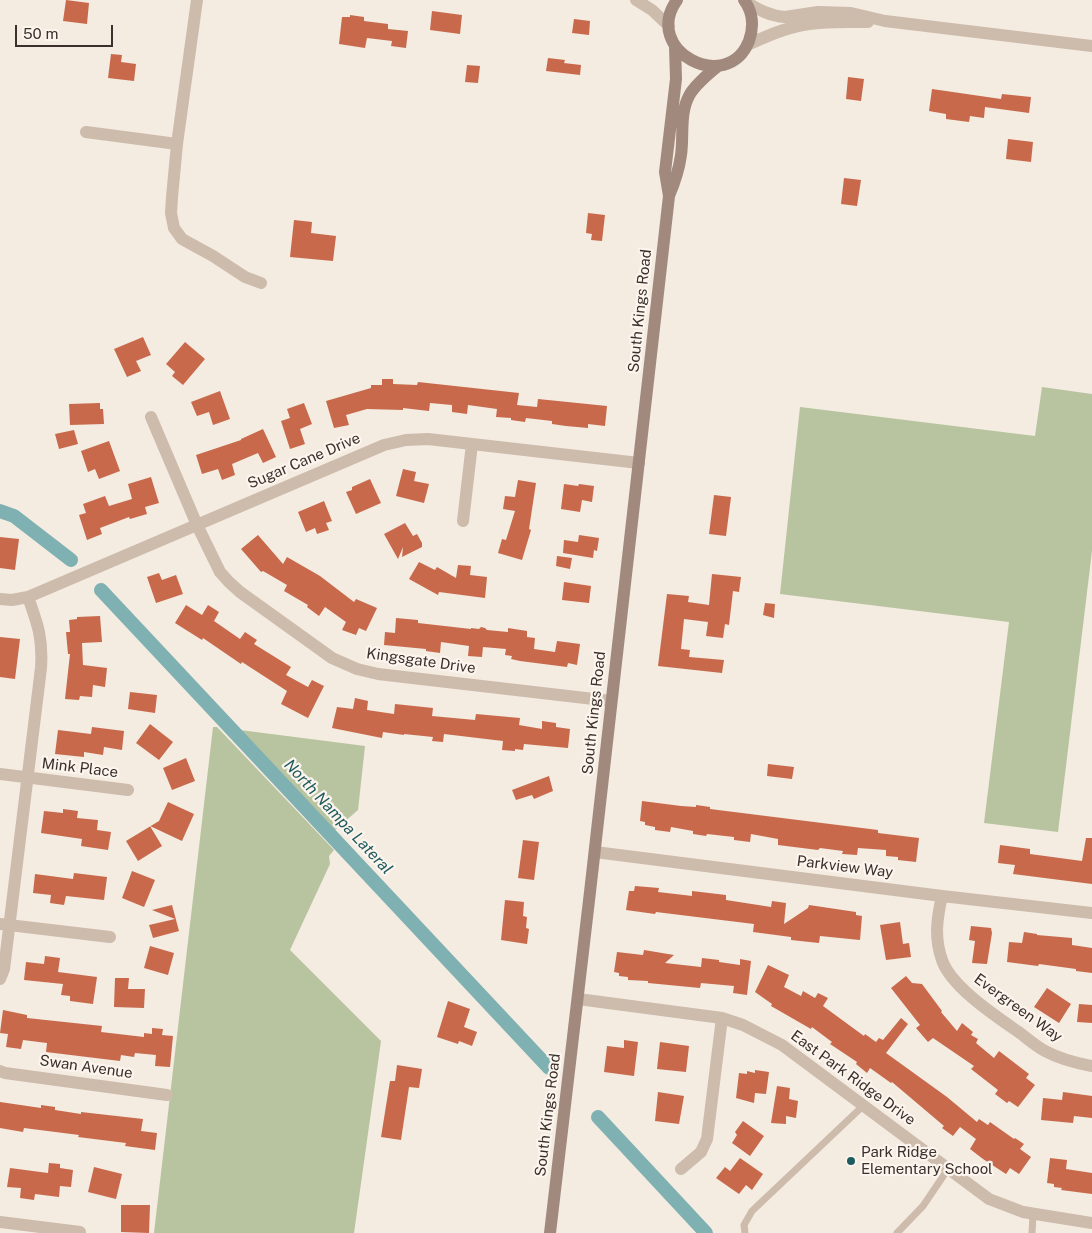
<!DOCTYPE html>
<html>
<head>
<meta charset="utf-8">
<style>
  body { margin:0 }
  #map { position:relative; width:1092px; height:1233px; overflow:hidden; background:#f4ebe1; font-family:"Public Sans",sans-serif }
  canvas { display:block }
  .scale { position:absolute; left:15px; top:25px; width:98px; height:22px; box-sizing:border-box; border:2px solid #3b302b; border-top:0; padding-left:6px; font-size:15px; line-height:18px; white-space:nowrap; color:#3b302b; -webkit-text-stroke:4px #fbf5ee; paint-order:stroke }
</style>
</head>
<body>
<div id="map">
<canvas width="1092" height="1233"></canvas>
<div class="scale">50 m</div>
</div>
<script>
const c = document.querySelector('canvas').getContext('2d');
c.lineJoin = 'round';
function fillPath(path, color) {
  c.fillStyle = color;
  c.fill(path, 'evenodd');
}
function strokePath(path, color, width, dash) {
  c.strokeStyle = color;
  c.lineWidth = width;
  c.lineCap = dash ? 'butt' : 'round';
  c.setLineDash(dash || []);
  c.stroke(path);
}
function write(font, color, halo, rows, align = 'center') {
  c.font = font + ' "Public Sans",sans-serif';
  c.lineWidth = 4.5;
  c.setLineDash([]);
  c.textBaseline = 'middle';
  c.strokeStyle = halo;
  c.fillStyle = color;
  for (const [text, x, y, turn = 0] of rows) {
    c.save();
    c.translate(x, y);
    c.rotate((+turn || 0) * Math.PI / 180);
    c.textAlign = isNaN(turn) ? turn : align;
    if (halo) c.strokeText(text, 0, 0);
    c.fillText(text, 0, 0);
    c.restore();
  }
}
const green = new Path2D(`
  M1042 387 1092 394V551L1058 832 984 823 1009 622 780 594 800 407 1035 436Z
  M213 727H217L334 850 329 856 330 864 290 950 381 1041 354 1233H154Z
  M240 730 365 746 358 810 335 830Z`);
const canal = new Path2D(`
  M0 511 14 516 71 560
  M101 590 549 1068
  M598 1117 706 1233`);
const building = new Path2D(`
  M66 0 89 3 87 24 63 21Z
  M432 11 462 15 460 34 430 30Z
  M350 15 364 17V21L388 24V29L408 31 406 48 391 46 392 41 367 38 365 48 339 44 342 17H350Z
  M574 19 590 21 589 35 572 33Z
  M111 54 122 55 121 62 136 64 134 81 108 78Z
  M548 58 565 60 564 63 581 65 580 75 546 71Z
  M467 65 480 66 478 83 465 82Z
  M848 77 864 79 861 101 846 99Z
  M932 89 1001 99 1002 94 1031 97 1029 113 985 107 984 118 970 116 969 122 946 119V114L929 111Z
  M1008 139 1033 142 1031 162 1006 159Z
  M844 178 861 180 857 206 841 204Z
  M588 213 605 215 602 241 591 240 592 234 586 233Z
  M294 220 312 222 311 233 336 236 333 261 290 257Z
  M143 337 151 355 136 361 141 371 127 377 114 349Z
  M185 342 205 359 183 385 172 376 175 372 166 364Z
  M382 379H393V384L417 385 418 382 519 393 517 405 537 407 538 399 607 406 605 426 588 424V428L566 426 552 424V421L526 418 525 422 511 420V418L496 417 497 409 468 405 467 414 452 412V405L430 403 429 411 403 408V410L367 409 346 415 349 425 334 428 326 401 371 388V385H382Z
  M220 391 230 419 213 425 209 412 197 416 191 402Z
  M100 403V409H103L104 424 70 425 69 404Z
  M304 403 312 424 300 429 305 444 290 449 281 421 290 418 287 409Z
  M263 429 276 457 263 463 258 453 232 464 235 475 222 480 218 469 202 474 196 455 241 440V439Z
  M74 430 78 444 59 449 55 434Z
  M109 441 120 471 99 479 95 469 88 472 81 451Z
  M403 469 416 472 414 481 429 484 424 503 396 496Z
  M151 477 159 503 145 507 147 514 130 519 129 517 100 528 102 534 87 540 79 515 86 513 83 504 105 496 109 506 132 499 128 484Z
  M370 479 381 503 356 514 346 492 352 490V487Z
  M518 480 536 483 529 529 531 530 522 560 498 553 502 539 506 540 515 511 503 509 505 496 515 497Z
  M564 484 578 486 579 484 594 486 592 502 582 500 580 512 561 509Z
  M714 495 731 497 726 536 709 534Z
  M324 501 332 521 326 523 329 530 317 534 315 528 306 532 298 512Z
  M405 523 413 536 417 534 422 543V547L402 557 403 547 398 559 384 534Z
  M258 535 283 564 287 557 320 576 354 602 356 599 377 608 366 631 359 628 356 635 342 630 346 622 325 607 319 616 307 607 308 605 284 591 287 585 263 571 261 572 241 549Z
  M579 535 599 538 597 551 594 550 593 558 563 553 564 540 578 542Z
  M0 537 19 539 15 570 0 568Z
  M557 556 572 558 570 569 556 566Z
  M419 562 435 570 437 567 456 578 458 565 471 566 470 575 487 577 485 598 439 592 438 595 409 579Z
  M159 573 162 580 176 575 183 594 156 603 147 577Z
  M712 574 741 577 739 592 733 591 729 625 725 624 723 638 706 636 708 622 684 619 681 649 690 650 689 657 724 660 722 673 658 666 667 594 689 596 688 602 709 605Z
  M564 582 591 586 589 603 562 600Z
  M765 603 775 604 774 618 763 615Z
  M186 605 202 615 208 605 219 612 214 621 240 639 245 632 257 640 254 644 291 667 286 675 308 687 312 680 324 686 308 718 281 704 287 691 242 662 241 664 203 638 202 640 175 623Z
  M100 616 102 642 82 643 83 665 107 668 105 687 93 685 92 697 80 696 79 700 65 699 70 654H68L66 632H70L69 620 77 619V617Z
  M396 618 418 620V623L471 629V628L479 629 481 627 485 628 487 630 508 632V628L527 631V637L535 638 534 649 555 652 557 641 580 644 577 665 568 663 567 667 520 661 511 659 512 656 505 655 506 649 483 647 482 657 468 656 469 646 441 642 440 653 426 651V649L384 645 385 632 395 633Z
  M0 637 20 639 15 679 0 677Z
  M130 692 157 695 155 713 128 709Z
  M355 698 368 701 367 710 394 714 395 704 433 708 432 716 475 720 476 714 520 718 519 725 542 729V721L556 723V727L570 729 568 748 524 744 523 750 515 749V751L502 750 503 741 444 734 443 742 432 741 433 737 404 734V735L383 732 382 738 332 728 337 707 353 709Z
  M150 724 173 742 159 760 136 743Z
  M92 727 124 731 122 750 104 747 103 755 84 752V757L55 754 58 730 91 734Z
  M186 758 195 781 172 790 163 768Z
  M768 764 794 767 792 779 767 776Z
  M549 776 553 791 534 799 532 795 516 800 512 790Z
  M642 801 681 806 696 807V805L710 807V809L878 830V833L919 838 916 862 898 860V857L886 856V850L858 848 857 855 842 854 843 851 820 848 818 850 778 845V839L751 834 750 842 734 840V837L707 834 706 836 693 834V831L671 827 670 832 655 830V827L645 825V822L640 821Z
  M168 802 194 814 182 841 150 826 162 846 138 861 126 841 159 821Z
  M63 809 78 811 77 818 98 820 97 830 111 832 108 850 81 846 82 839 41 833 44 811 63 813Z
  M1086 838H1092V884L1013 874 1015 865 998 863 1000 845 1030 849V854L1082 861Z
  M523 840 539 842 534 880 518 878Z
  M132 871 155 880 144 907 122 898Z
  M74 873 107 877 104 900 66 896 64 905 50 903 51 895 33 893 35 874 73 879Z
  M635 886 659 888 658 892 684 895 692 896V891L726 895V900L771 907 772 901 786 903 784 924 808 908 809 905 856 912V915L862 916 860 940 820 936 819 943 791 940V937L753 932 754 924 656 912 655 914 626 910 629 891H634Z
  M505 900 524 902 523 916 527 917 526 928 529 929 527 944 501 940Z
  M172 905 179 931 153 938 149 925 175 919 152 910Z
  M900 922 903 944 909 943 911 957 886 960 880 925Z
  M971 926 991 928 992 933 987 964 972 963 975 941 969 940Z
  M1024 932 1037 934V935L1072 938V945L1092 948V973L1076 971V969L1039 964 1038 966 1007 962 1009 942 1022 943Z
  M150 946 174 953 168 975 144 968Z
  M644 950 674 955 665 963 701 967 702 958 719 960V962L740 965V959L751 961 747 995 733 993 734 986 701 983 700 988 648 983V981L628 980V977L619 976V973L614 972 617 952 643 955Z
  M45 956 60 958 58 972 97 977 93 1004 70 1001V996L61 995 63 984 24 980 26 962 44 964Z
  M768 965 789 975 784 987 801 996 803 991 815 998 818 993 828 998 823 1006 864 1036 865 1034 876 1042 879 1038 883 1040 901 1018 908 1024 886 1053 947 1097 977 1122 979 1119 988 1125 990 1122 1014 1139 1015 1138 1024 1144 1020 1149 1031 1157 1019 1174 1010 1168 1006 1174 983 1159 970 1149 976 1139 960 1127 953 1136 942 1128 944 1126 892 1082 891 1083 870 1068 867 1073 856 1064 857 1062 830 1044 832 1042 812 1027 811 1029 771 1006 772 1004 755 992Z
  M906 976 912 983 922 984 942 1011 941 1012 957 1031 962 1023 973 1032 971 1035 978 1039 976 1043 994 1058 999 1051 1029 1074 1026 1078 1035 1085 1018 1107 1009 1101 1007 1103 995 1094 998 1090 971 1069 974 1066 933 1038 928 1042 916 1028 920 1025 891 988Z
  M115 978H129L128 989H145L144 1008 114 1007Z
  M1047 988 1071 1004 1059 1023 1034 1007Z
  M448 1001 470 1009 464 1027 477 1032 472 1046 459 1041 458 1044 437 1037Z
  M1079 1004 1092 1005V1023L1077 1022Z
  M3 1010 27 1015V1018L102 1026 101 1032 144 1037V1033L152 1034V1028L163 1029 162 1035 173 1036 170 1067 155 1066 156 1055 135 1053 134 1057 121 1055 120 1061 46 1052 47 1043 23 1040 21 1049 6 1047 8 1034 0 1033Z
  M624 1040 638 1042 634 1076 604 1072 607 1046 624 1048Z
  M660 1042 689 1046 686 1072 657 1069Z
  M397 1065 422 1069 419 1088 409 1087 401 1140 381 1137 390 1081H395Z
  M755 1070 769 1072 766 1094 755 1093 754 1103 736 1098 739 1073 747 1074V1071L755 1073Z
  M777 1086 790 1088 789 1099 798 1101 796 1118 786 1116V1124L771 1123Z
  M658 1092 684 1096 679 1124 655 1121Z
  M1063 1092 1092 1096V1118L1074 1116 1073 1123 1041 1120 1043 1098 1062 1100Z
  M0 1102 41 1108V1105L55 1107V1110L81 1114V1112L143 1119 141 1131 157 1133 155 1150 125 1146 126 1143 78 1137 79 1135 24 1128 23 1132 0 1128Z
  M743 1121 764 1136 750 1156 732 1143 737 1135 735 1132Z
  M740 1158 763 1174 752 1190 746 1185 739 1194 716 1178 725 1167 730 1171Z
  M1050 1158 1067 1160 1066 1169 1092 1173V1194L1061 1190 1062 1188 1054 1187V1184L1047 1183Z
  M49 1163 60 1164V1168L73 1170 71 1187 60 1186 59 1197 35 1194 34 1200 20 1198 21 1188 7 1187 10 1168 48 1173Z
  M94 1167 122 1174 116 1199 88 1192Z
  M121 1205H150L149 1233 121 1232Z`);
const service = new Path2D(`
  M745 1233 744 1225 752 1211 864 1105
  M897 1233 923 1206 948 1169
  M1032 1233 1033 1215`);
const minor = new Path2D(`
  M197 0 177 144 172 197 171 213 174 228 182 239 213 256 245 277 261 283
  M86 132 177 144
  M151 417 197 525 220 572 229 582 240 592 332 658 357 669 378 674 611 701
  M463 521 472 444
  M0 599 12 600 28 597 384 445 406 440 428 439 639 463
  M0 774 128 790
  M595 852 942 896 1092 913
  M942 896C937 918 934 938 942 960 951 987 997 1017 1020 1033 1028 1039 1036 1046 1045 1051 1060 1059 1075 1063 1092 1066
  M0 924 110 937
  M0 979 4 969 41 668C43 639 38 625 28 597
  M578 999 722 1018 743 1025 782 1045 989 1199 1023 1212 1092 1223
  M0 1071 5 1073 167 1095
  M681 1169 701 1152 707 1139 722 1018
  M0 1222 80 1232`);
const tertiary = new Path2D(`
  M636 0 652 10 669 26
  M746 2C759 10 770 16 785 17L818 12 851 13 885 21 1092 46
  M747 45C767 36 787 27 809 24 829 21 848 22 868 22`);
const secondary = new Path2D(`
  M677 0C641 50 727 96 749 41 754 27 753 12 744 0
  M669 196C675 182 679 170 681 155 684 135 679 113 690 94 697 83 708 74 718 66
  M550 1233 590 892 669 196 665 172 676 79 675 46`);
const markers = [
  [851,1161,5,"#1f5a5e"]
];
const streetNames = [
  ["South Kings Road",640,311,-84],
  ["Sugar Cane Drive",304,461,-23],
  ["Kingsgate Drive",421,661,8],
  ["South Kings Road",594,713,-84],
  ["Mink Place",80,768,7],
  ["Parkview Way",845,867,7],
  ["Evergreen Way",1018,1008,36],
  ["Swan Avenue",86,1067,8],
  ["East Park Ridge Drive",853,1078,36],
  ["South Kings Road",548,1115,-83]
];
const poiNames = [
  ["Park Ridge",861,1152],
  ["Elementary School",861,1169]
];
const waterNames = [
  ["North Nampa Lateral",338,817,47]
];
fillPath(green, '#b8c4a0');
strokePath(canal, '#7fb0b2', 14);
fillPath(building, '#c8694b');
strokePath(service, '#cdbbac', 7);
strokePath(minor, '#cdbbac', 12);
strokePath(tertiary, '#cdbbac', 12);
strokePath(secondary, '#a18a7d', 12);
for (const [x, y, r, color] of markers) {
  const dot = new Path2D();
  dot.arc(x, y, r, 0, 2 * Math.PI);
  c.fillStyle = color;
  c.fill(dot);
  strokePath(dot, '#fbf5ee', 2);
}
write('15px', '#3b302b', '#fbf5ee', streetNames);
write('15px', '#3b302b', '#fbf5ee', poiNames, 'left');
write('italic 16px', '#1f5a5e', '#fbf5ee', waterNames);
</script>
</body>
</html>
